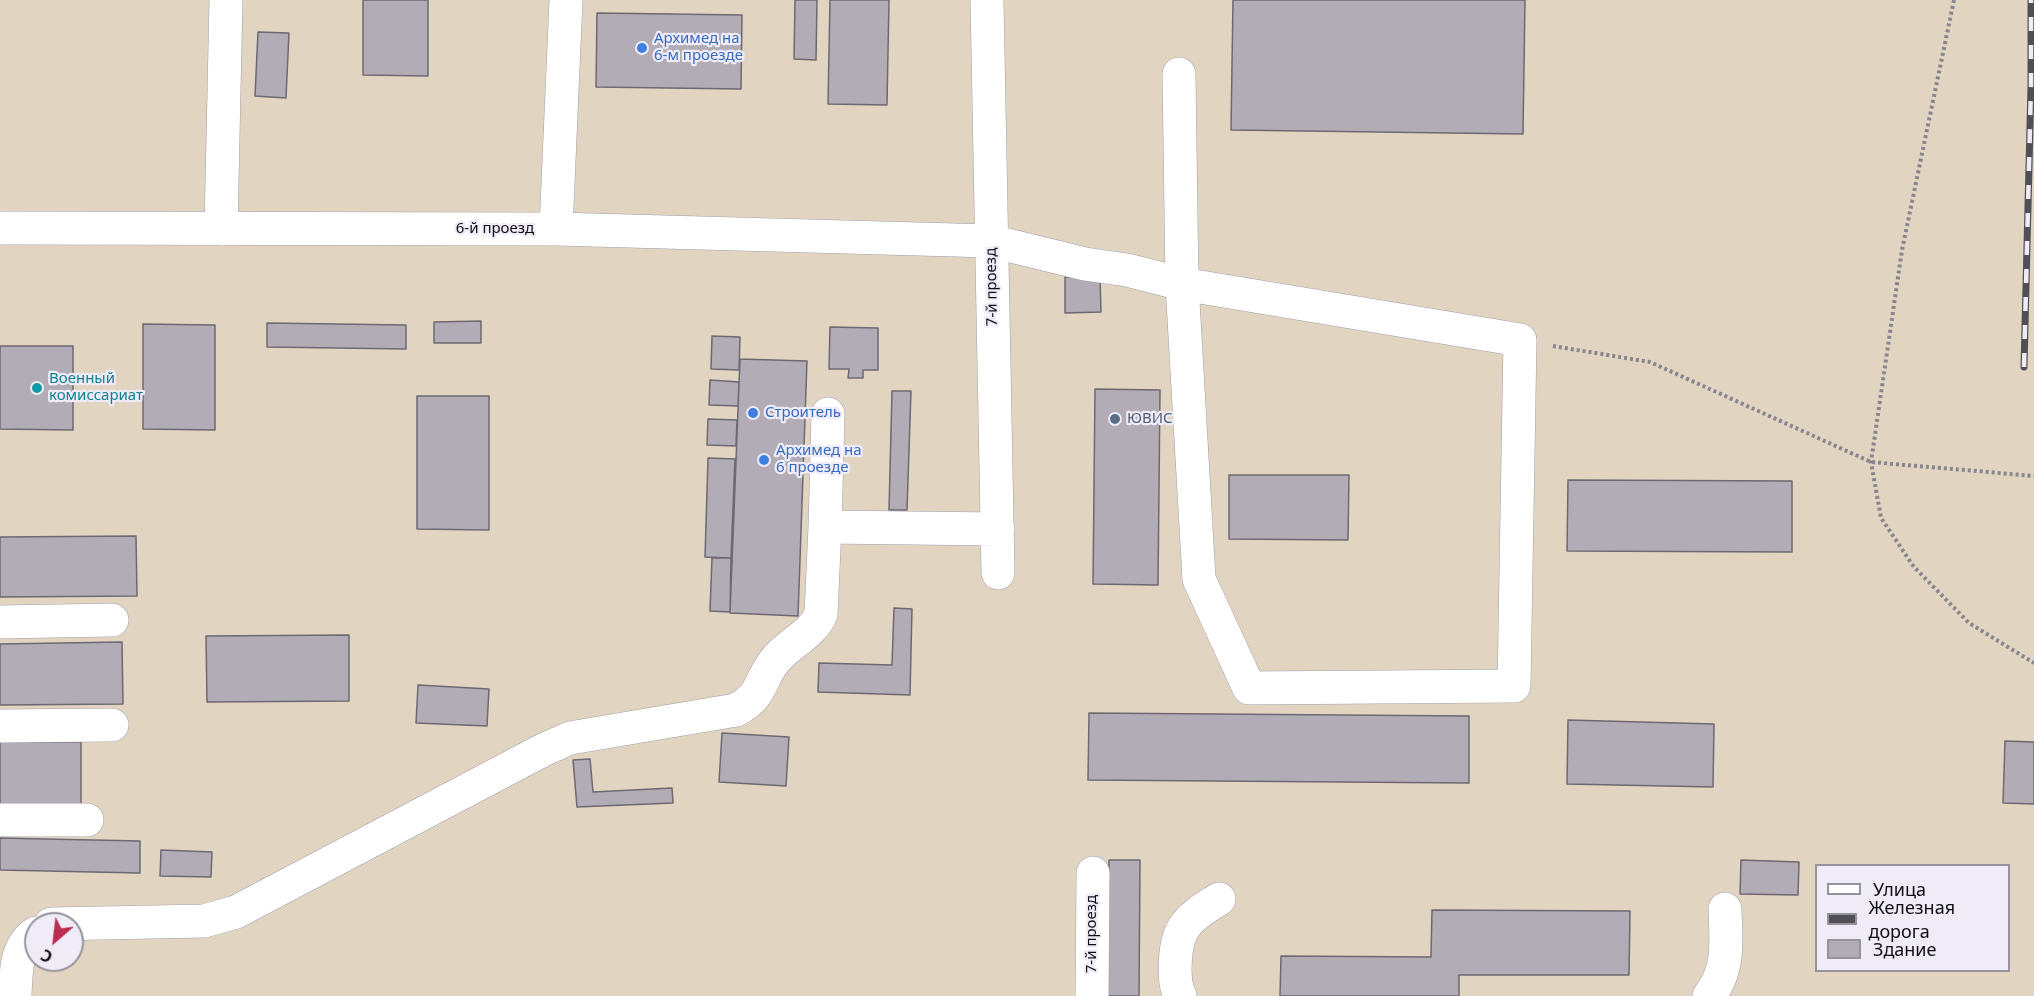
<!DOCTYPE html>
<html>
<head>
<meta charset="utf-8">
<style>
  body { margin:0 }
  #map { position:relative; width:2034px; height:996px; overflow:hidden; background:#e2deea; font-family:"Noto Sans",sans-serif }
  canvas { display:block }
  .legend { position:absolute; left:1815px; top:864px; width:195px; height:108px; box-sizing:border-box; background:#efebf7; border:2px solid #96939c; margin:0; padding:8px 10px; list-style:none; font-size:18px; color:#100f13 }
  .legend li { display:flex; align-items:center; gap:12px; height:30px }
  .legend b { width:30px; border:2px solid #96939c }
  .north { position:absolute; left:24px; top:912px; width:60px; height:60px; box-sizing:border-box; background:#efebf7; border:2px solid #96939c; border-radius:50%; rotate:208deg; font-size:16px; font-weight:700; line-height:24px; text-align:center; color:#100f13 }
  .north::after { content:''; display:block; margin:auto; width:21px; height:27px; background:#bc2c4e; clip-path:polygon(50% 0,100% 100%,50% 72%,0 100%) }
</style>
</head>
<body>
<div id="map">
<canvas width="2034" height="996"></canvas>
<ul class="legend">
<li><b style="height:8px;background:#fff"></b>Улица</li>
<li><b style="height:8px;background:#514f56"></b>Железная дорога</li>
<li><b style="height:16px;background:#b2acb6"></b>Здание</li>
</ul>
<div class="north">С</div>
</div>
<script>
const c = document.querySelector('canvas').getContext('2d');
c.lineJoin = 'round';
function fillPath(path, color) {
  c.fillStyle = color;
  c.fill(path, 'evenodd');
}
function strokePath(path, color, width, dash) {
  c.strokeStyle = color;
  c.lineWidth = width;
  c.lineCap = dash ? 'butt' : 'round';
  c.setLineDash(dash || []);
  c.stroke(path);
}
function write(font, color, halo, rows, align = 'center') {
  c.font = font + ' "Noto Sans",sans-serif';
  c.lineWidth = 4.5;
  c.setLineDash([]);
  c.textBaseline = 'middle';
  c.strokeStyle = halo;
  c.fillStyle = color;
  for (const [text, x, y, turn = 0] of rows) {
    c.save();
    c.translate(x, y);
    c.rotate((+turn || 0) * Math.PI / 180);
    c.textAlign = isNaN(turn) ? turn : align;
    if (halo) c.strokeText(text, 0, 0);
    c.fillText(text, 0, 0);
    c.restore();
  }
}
const industrial = new Path2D(`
  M0 0H2034V996H0ZM1816 866H2008V970H1816ZM36 924H72V960H36Z`);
const building = new Path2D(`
  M363 0H428V76L363 75Z
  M795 0H817L816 60 794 59Z
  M830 0H889L887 105 828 104Z
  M1233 0H1525L1523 134 1231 130Z
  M597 13 742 15 741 89 596 87Z
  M258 32 289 33 286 98 255 96Z
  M1065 277H1100L1101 312 1065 313Z
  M481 321V343H434V322Z
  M267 323 406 325V349L267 347Z
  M143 324 215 325V430L143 429Z
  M830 327 878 328V370H863V378H848L849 369H829Z
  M712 336 740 337 739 370 711 369Z
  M0 346H73V430L0 429Z
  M740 359 807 361 798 616 730 613Z
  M710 380 739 382 738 406 709 405Z
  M1095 389 1160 390 1158 585 1093 584Z
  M892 391H911L907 510H889Z
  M417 396H489V530L417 529Z
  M708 419 737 420 736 446 707 445Z
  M708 458 735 459 731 558 705 557Z
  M1229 475H1349L1348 540 1229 539Z
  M1568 480 1792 481V552L1567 551Z
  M136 536 137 596 0 597V537Z
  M712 558H731L730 612 710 611Z
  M894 608 912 609 910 695 818 692 819 663 892 665Z
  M349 635V701L207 702 206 636Z
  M122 642 123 704 0 705V644Z
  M418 685 489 689 487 726 416 723Z
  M1089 713 1469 716V783L1088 780Z
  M1568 720 1714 724 1713 787 1567 784Z
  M722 733 789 737 786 786 719 782Z
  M2005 741 2034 742V804L2003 803Z
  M0 742H81V807L0 808Z
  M590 759 593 792 672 788 673 803 577 807 573 760Z
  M0 838 140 841V873L0 870Z
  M161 850 212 852 211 877 160 876Z
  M1109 860H1140L1139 996H1107Z
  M1741 860 1799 862 1798 895 1740 894Z
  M1432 910 1630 911 1629 975H1459V996H1280L1281 956 1431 957Z`);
const path = new Path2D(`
  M1954 0 1902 250 1871 462 1881 518 1914 567 1969 623 2034 663
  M1553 346 1650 362 1871 462 2034 476`);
const minor = new Path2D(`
  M987 0 998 573
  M0 228 556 229 991 241 1085 264 1127 270 1182 284 1520 340 1514 686 1249 688 1199 579 1182 284 1179 74
  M221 229 226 0
  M556 229 566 0
  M828 414 825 527 998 529
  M0 622 112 620
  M0 726 112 725
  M0 820H87
  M51 924 204 921 236 912 543 750 570 738 736 710C765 695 759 677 778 657 792 642 813 633 821 614L825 527
  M15 996C16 974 15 946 36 933
  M1092 996 1093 873
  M1180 996C1172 980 1174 940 1185 926 1193 914 1207 907 1219 899
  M1709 996C1730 970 1726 940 1725 909`);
const rail = new Path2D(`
  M2024 367 2031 86V0`);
const markers = [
  [642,48,6,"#3f7fe0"],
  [37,388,6,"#0f9aa8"],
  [753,413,6,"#3f7fe0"],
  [1115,419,6,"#5c6f8a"],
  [764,460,6,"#3f7fe0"]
];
const shopNames = [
  ["Архимед на",654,39],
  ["6-м проезде",654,56],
  ["Строитель",765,413],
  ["Архимед на",776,451],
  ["6 проезде",776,468]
];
const streetNames = [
  ["6-й проезд",495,229],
  ["7-й проезд",992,287,-91],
  ["7-й проезд",1092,934,-90]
];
const cultureNames = [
  ["Военный",49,379],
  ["комиссариат",49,396]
];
const serviceNames = [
  ["ЮВИС",1127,419]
];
fillPath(industrial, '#e1d5c1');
fillPath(building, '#b2acb6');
strokePath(building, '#6d6871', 1.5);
strokePath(minor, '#a29ea9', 34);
strokePath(path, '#88858e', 4, [3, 3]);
strokePath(minor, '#fff', 33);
strokePath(rail, '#514f56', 7);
strokePath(rail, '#efebf7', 4.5, [14]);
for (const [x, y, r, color] of markers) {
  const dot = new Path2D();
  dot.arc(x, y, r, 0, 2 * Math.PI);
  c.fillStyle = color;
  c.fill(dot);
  strokePath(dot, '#efebf7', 2);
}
write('15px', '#366cbe', '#efebf7', shopNames, 'left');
write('15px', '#100f13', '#efebf7', streetNames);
write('15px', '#0d838f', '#efebf7', cultureNames, 'left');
write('15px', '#4e5e75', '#efebf7', serviceNames, 'left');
</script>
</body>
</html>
